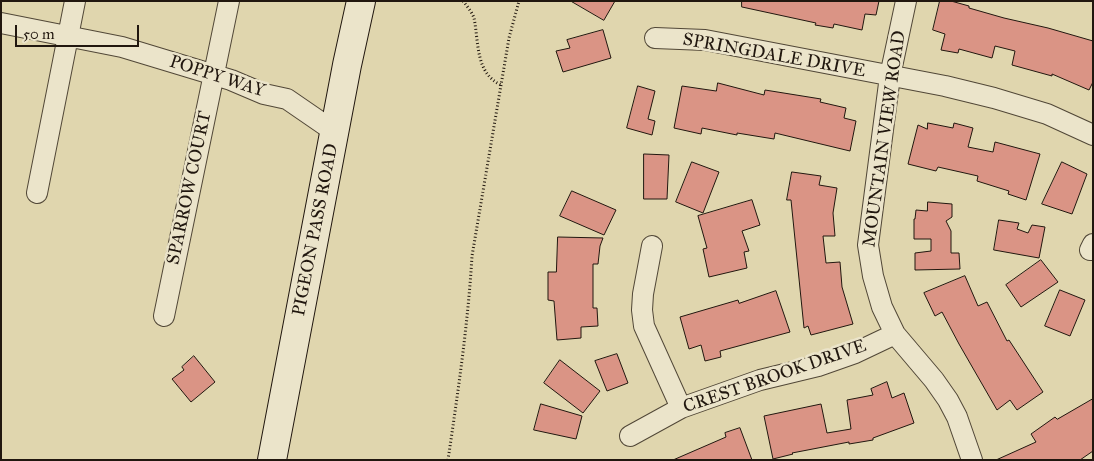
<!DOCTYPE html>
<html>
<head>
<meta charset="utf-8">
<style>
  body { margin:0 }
  #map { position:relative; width:1094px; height:461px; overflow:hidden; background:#e0d6ae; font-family:"IM FELL Great Primer",serif }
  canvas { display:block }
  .frame { position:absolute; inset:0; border:2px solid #21170f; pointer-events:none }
  .scale { position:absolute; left:15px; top:25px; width:124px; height:22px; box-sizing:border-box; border:2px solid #21170f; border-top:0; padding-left:6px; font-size:15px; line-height:18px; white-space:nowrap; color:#21170f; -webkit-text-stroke:4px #ebe4ca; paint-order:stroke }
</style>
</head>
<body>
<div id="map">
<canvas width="1094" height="461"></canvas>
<div class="frame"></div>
<div class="scale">50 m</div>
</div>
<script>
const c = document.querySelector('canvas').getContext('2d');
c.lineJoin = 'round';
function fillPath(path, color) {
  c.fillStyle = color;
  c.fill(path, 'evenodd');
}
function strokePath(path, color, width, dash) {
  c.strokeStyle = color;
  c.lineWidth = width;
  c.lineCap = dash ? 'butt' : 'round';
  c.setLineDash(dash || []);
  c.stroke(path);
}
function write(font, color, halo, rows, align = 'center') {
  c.font = font + ' "IM FELL Great Primer",serif';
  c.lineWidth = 5;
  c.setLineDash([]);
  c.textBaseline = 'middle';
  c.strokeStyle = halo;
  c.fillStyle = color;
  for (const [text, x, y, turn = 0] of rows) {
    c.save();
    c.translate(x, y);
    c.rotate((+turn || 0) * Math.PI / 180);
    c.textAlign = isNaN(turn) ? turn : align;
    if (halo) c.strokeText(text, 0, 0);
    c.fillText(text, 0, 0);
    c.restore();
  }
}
const building = new Path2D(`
  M571 1H615L604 20Z
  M742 1H879L876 15 865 14 862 30 834 24 833 28 815 25 816 23 742 7Z
  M940 1H951L969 6V8L1004 18 1048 28 1093 41V82L1089 90 1052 74V76L1012 65 1015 51 995 46 992 58 959 49 958 53 941 50 945 34 933 30Z
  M603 30 611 58 563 72 556 51 570 48 567 40Z
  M718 83 764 95 765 90 821 99 820 102 846 108 844 118 856 121 850 151 775 133 774 139 737 133V135L702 128 701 134 674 128 682 86 716 91Z
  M638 86 655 91 648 119 655 121 652 135 627 128Z
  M928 123 953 128 954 123 973 128 968 147 993 152 995 142 1040 154 1026 200 1008 194 1009 191 977 181 978 176 938 167 936 171 908 164 918 125 927 129Z
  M644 154 669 155 667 199H644Z
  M692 162 719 172 703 213 676 202Z
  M1062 162 1087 174 1072 214 1042 204Z
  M792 172 821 176 819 185 837 188 833 213 835 236H823L826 263 840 262 842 287 853 324 811 335 808 326 804 328 791 200H787Z
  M572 191 616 210 604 235 560 216Z
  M752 200 760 225 742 231 749 251 744 252 747 268 709 277 703 249 707 248 698 216Z
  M928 202 952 204V217L946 221 951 231V253H959L960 269 915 270V253L931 251V239H914V219H915L916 210 927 211Z
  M999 220 1019 223 1017 229 1028 233 1032 225 1045 227 1039 258 994 250Z
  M558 237 603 238 600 246 598 264H593V308H597L598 326 581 327V338L557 340 554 301 548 300V272H556Z
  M1041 260 1058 282 1021 307 1006 285Z
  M965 276 978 306 987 302 1007 341 1009 340 1043 392 1017 410 1010 400 997 410 959 344 942 312 935 316 924 293Z
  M1060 290 1085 300 1070 336 1045 326Z
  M776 291 790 332 720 351 721 357 705 361 701 345 689 349 680 317 738 300 739 303Z
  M617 354 628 383 607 391 595 361Z
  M194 356 215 382 191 402 172 379 184 370 182 367Z
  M560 360 600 391 583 413 544 383Z
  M887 382 892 398 904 393 914 423 873 438V440L849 444V442L792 453 793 454 773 459 764 416 821 404 827 433 851 429 847 400 873 395 871 389Z
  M1093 399V451L1080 460H996L1036 442 1031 434 1055 417 1057 419Z
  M541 404 582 416 576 439 534 430Z
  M740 428 752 460H673L726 437 725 433Z`);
const path = new Path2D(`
  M463 1C467 6 472 12 474 18 479 42 475 73 501 85
  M448 460C458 392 468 324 472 256L509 38 519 1`);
const minor = new Path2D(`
  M906 1 890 76 868 245 873 276 882 307 895 334 934 380 948 400 957 417 972 460
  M1 23 122 47 231 80 264 94 287 99 335 132
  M655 38 705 40 945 86 994 98 1047 114 1093 135
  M37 193 75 1
  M652 246 643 294 642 310 644 326 681 408
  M1090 250 1093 244
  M164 316 229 1
  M630 436 681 408 760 380 818 366 855 353 895 334`);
const secondary = new Path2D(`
  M272 460 347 65 361 1`);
const streetNames = [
  ["SPRINGDALE DRIVE",774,56,10],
  ["POPPY WAY",217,77,18],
  ["MOUNTAIN VIEW ROAD",885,139,-82],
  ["SPARROW COURT",190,188,-78],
  ["PIGEON PASS ROAD",316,230,-79],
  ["CREST BROOK DRIVE",775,377,-19]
];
fillPath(building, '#da9485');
strokePath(building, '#21170f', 1);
strokePath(minor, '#514737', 22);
strokePath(secondary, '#21170f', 30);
strokePath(path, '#21170f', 3, [1, 2.5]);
strokePath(minor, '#ebe4ca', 20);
strokePath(secondary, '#ebe4ca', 28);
write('18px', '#21170f', '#ebe4ca', streetNames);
</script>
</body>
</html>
